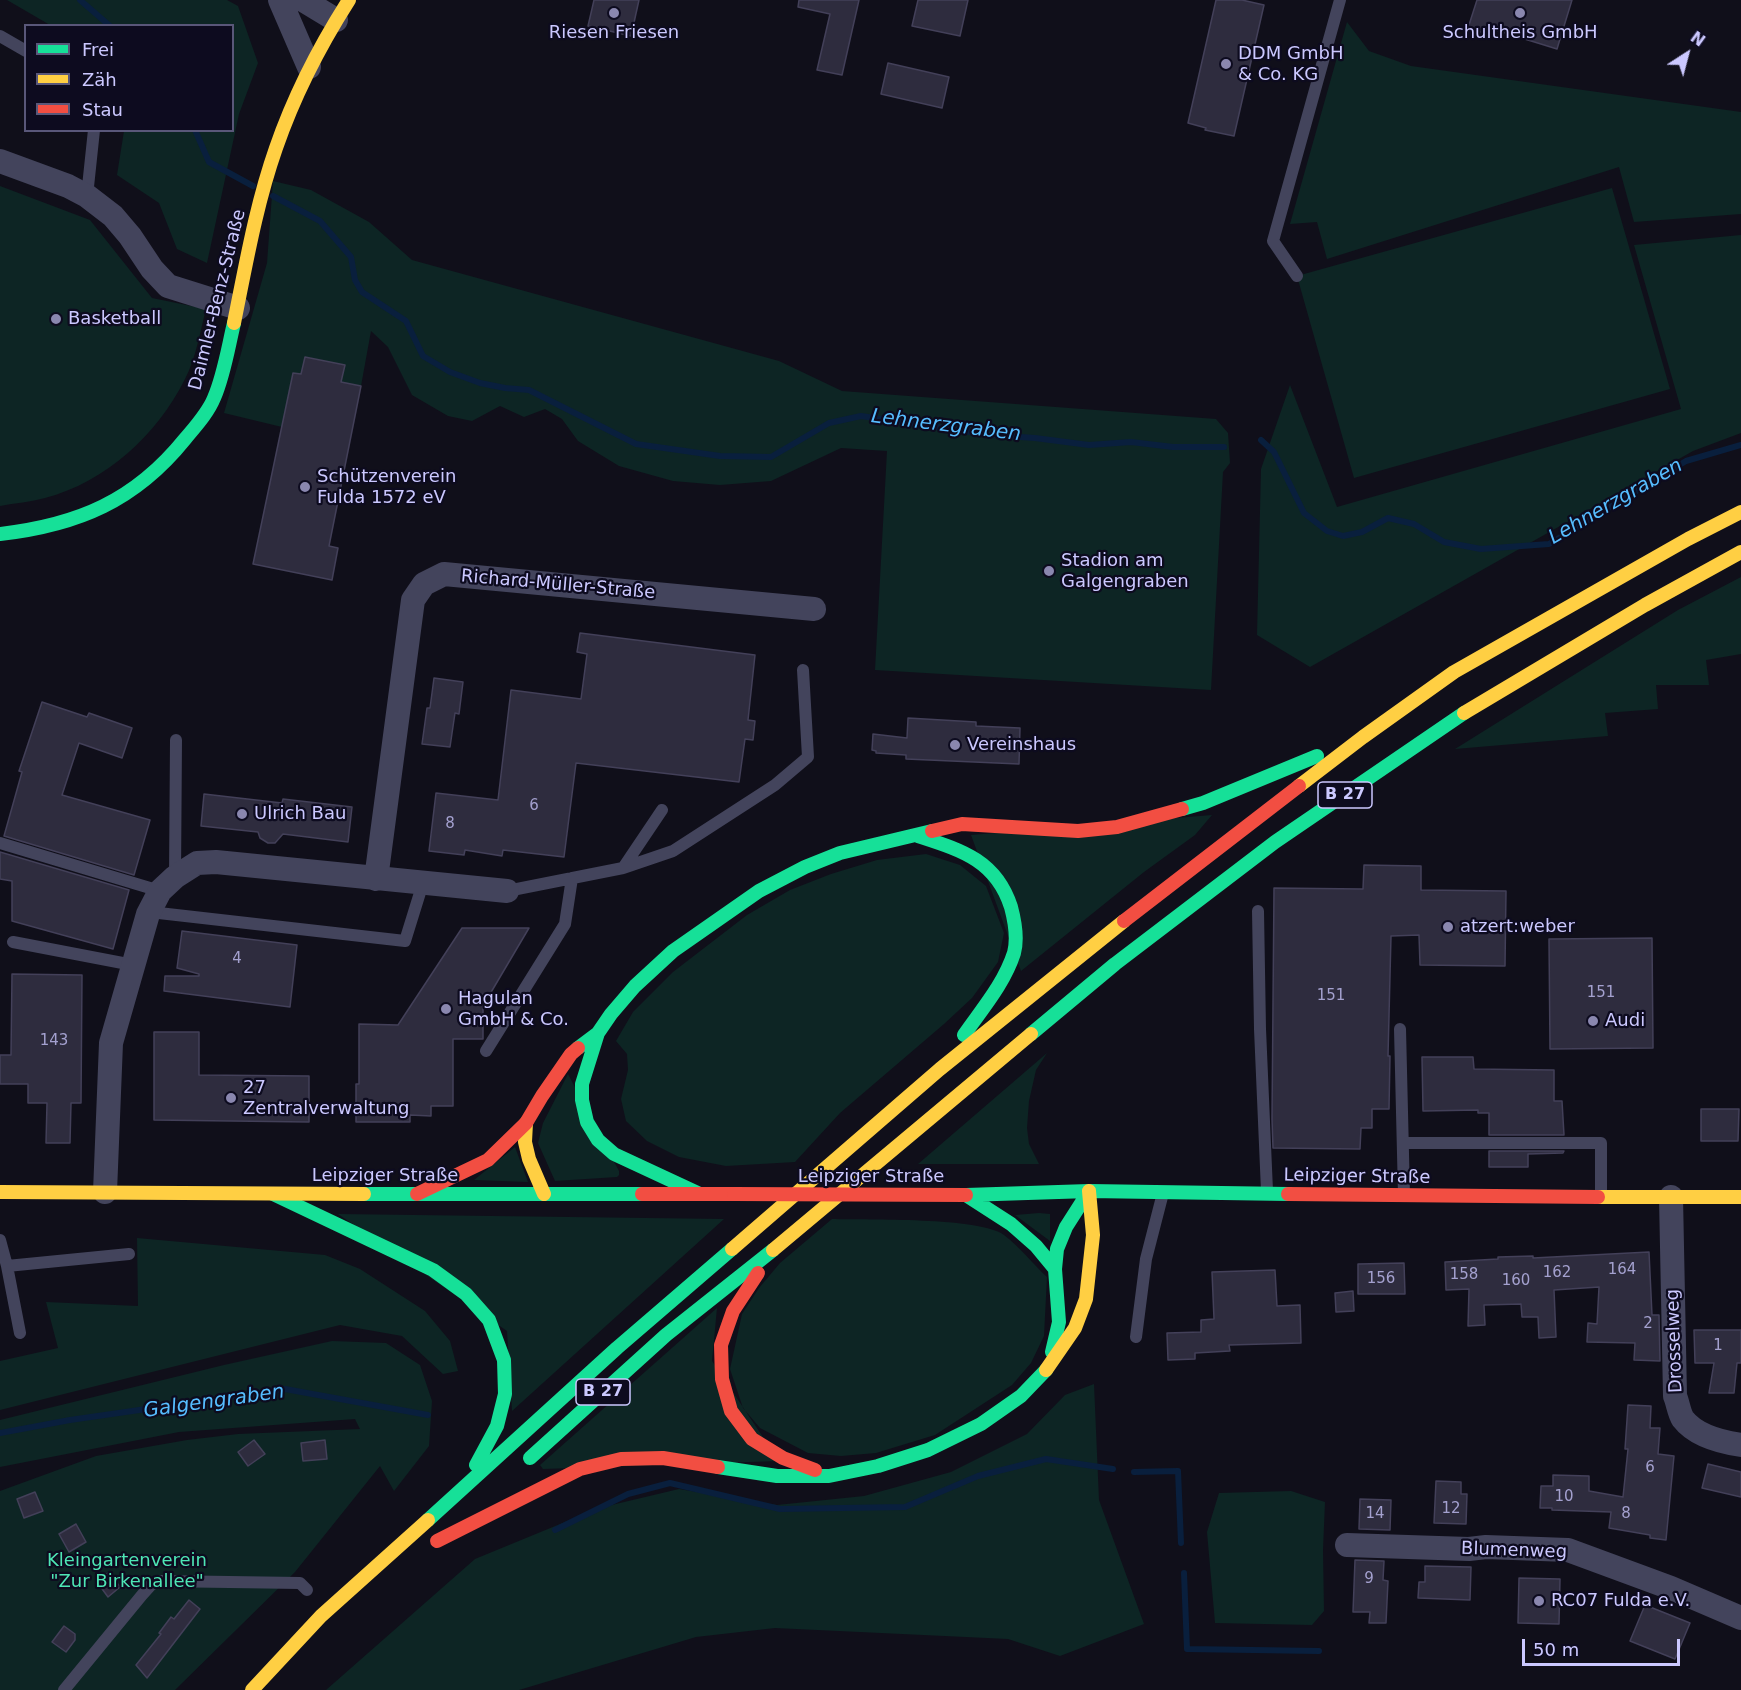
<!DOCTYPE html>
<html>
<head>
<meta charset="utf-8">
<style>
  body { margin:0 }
  #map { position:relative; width:1741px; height:1690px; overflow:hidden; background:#100f1a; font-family:"DejaVu Sans",sans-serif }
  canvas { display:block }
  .legend { position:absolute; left:24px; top:24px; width:210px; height:108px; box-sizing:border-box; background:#0d0b1f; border:2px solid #595779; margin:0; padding:8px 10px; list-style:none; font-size:18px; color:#cbc8ff }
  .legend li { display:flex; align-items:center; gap:12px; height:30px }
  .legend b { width:30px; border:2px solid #595779 }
  .north { position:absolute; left:1657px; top:24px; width:60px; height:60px; -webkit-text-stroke:4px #0d0b1f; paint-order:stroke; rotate:36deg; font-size:16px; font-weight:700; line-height:24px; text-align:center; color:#cbc8ff }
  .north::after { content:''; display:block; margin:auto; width:21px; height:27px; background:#cbc8ff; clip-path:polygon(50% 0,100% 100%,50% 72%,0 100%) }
  .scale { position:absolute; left:1522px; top:1639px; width:158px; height:27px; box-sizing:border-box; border:3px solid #cbc8ff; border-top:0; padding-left:8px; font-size:18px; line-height:21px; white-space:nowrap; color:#cbc8ff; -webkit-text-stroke:4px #0d0b1f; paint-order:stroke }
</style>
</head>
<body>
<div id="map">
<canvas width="1741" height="1690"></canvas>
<ul class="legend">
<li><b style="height:8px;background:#16e098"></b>Frei</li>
<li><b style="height:8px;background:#ffcf43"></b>Zäh</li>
<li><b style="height:8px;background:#f24e42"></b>Stau</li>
</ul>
<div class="north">N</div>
<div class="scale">50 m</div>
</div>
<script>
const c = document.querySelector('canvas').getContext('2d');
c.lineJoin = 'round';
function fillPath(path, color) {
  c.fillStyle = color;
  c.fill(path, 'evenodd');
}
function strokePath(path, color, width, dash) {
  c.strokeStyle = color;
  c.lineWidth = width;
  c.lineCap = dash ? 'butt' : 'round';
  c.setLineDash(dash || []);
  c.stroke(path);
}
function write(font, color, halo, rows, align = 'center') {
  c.font = font + ' "DejaVu Sans",sans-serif';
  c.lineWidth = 4.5;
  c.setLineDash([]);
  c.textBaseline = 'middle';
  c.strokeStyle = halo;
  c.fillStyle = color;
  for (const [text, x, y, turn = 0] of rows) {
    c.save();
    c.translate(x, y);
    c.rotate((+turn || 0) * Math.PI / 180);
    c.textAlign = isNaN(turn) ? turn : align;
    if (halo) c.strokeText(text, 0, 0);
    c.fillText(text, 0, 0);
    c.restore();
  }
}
const green = new Path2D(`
  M7 0H227L238 6 258 63 239 114 207 263 177 249 159 203 117 175 124 131 232 130V26L50 25Z
  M1347 22 1369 51 1411 66 1741 112V214L1634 222 1619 167 1327 259 1317 222 1290 224Z
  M273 181 311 190 369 222 412 260 779 361 842 391 1216 419 1228 433 1230 463 1223 472 1211 690 875 670 887 451 841 448 771 481 720 485 673 481 619 466 578 441 562 419 545 409 524 417 500 406 472 421 448 416 412 395 388 347 371 331 361 386 341 382 344 365 306 357 301 374 293 373 282 427 224 413 267 263Z
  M0 186 90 220 152 298 206 309C200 332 196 358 185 379 157 435 106 482 45 498 31 502 15 503 0 506Z
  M1612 188 1670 389 1354 478 1297 276Z
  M1741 235V433L1693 451 1310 667 1257 635 1261 469 1290 385 1337 507 1681 409 1634 245Z
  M1741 577V654L1706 660 1709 685H1656L1658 709 1605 713 1608 736 1455 749 1678 610Z
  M1212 815 1195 835 1144 872 1021 971 971 835Z
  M926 854 960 865 986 886 1004 933 998 962 972 998 944 1024 840 1113 795 1162 726 1166 679 1157 647 1141 626 1121 621 1099 628 1070 627 1054 616 1041 633 1012 673 972 747 915 790 890 831 874 877 860Z
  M1047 1053 1036 1070 1029 1101 1027 1128 1029 1144 1039 1164H918Z
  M568 1074 619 1171V1175L617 1177 555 1181 538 1143 543 1123Z
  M515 1147 528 1182 474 1180Z
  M1039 1213 1050 1214V1241L1015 1215Z
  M338 1214 724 1219 512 1411 507 1331Z
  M832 1219C867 1220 980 1217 1004 1235 1019 1246 1033 1264 1047 1277L1044 1336 1031 1363 1012 1385 935 1435 876 1453 841 1456 808 1453 760 1428 743 1408 730 1369 742 1314 759 1288 780 1263Z
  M137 1238 325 1255 360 1269 425 1311 450 1341 458 1371 443 1374 402 1336 340 1325 0 1410V1361L58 1348 46 1302 138 1306Z
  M717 1308 712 1361 779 1461 543 1469 540 1465Z
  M332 1341 386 1343 420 1365 432 1401 429 1446 394 1491 380 1466 295 1572 175 1690H0V1491L96 1456 187 1440 238 1434 360 1429 355 1419 179 1432 0 1467V1420L224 1365Z
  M1094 1384 1099 1500 1144 1624 1060 1656 1008 1639 775 1628 696 1637 519 1690H326L475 1559 599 1508 679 1489 777 1505 864 1496 951 1472 1027 1434 1065 1395Z
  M1291 1491 1325 1502 1323 1550 1324 1611 1312 1625 1215 1623 1207 1532 1219 1493Z`);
const stream = new Path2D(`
  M80 0 110 26
  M195 130 209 162 253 186
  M273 196 320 221 351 257 355 280 362 292 406 321 423 356 450 372 480 383 505 388 529 390 636 444 720 456 771 457 829 423 861 416 991 435 1035 438 1089 445 1131 442 1173 447H1224
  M1261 440 1274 452 1304 513 1327 531 1343 536 1362 532 1388 518 1414 524 1444 542 1481 549 1549 544 1686 461 1741 445
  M0 1433 70 1420 285 1389 428 1415
  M1134 1472 1178 1471 1181 1543
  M555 1530 628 1494 670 1483 780 1509 905 1507 978 1476 1046 1459 1113 1469
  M1184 1573 1187 1649 1319 1651`);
const building = new Path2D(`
  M594 0H639L631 36 588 26Z
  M799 0H859L842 75 817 70 830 14 798 7Z
  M918 0H968L960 36 912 26Z
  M1216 0H1242L1264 5 1234 136 1205 130 1206 128 1188 123Z
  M1477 0H1572L1557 49 1486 27 1484 33 1468 28Z
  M888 63 949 77 942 108 881 94Z
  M305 357 345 365 341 382 361 386 329 546 338 548 332 580 253 564 293 373 301 374Z
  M580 633 755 655 748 720 755 721 753 740 745 739 739 782 576 763 564 857 503 850 502 856 465 850 464 855 429 851 436 793 498 800 511 690 581 699 587 654 577 652Z
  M434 678 463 682 459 714 455 713 450 747 422 744 427 708H430Z
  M42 702 87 717 89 713 132 728 122 758 79 743 62 795 150 820 134 875 4 836 22 772 19 771Z
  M908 718 976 722V726L1020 728 1019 764 906 759V755L876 753V751L872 750 873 734 907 738Z
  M204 794 282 803 283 799 352 807 348 842 283 834 275 843H268L260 838 258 832 201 826Z
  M0 852 129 890 113 949 12 921V881L0 879Z
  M1364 865 1421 866V890L1506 891 1505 966 1420 965 1419 935 1391 936 1388 1056H1390L1389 1109H1372V1128H1361L1360 1149 1273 1148 1272 1119 1274 888 1363 889Z
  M462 928H529L490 994H483V1039H453V1106H431V1116L410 1115V1122H356V1084H359V1024L398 1025Z
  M182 931 297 945 290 1007 164 991 165 976H199V974L177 968Z
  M1652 938 1653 1048 1550 1049 1549 939Z
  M12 974 82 975 81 1103H71L70 1143H46L47 1103H28V1084H0V1055H11Z
  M154 1032H199V1075L309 1076V1122L154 1120Z
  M1422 1057H1473L1474 1069 1554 1070V1101H1562L1564 1135H1489V1113H1478V1110L1423 1111Z
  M1701 1109H1739L1738 1141H1701Z
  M1489 1151H1564L1563 1153 1528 1154V1167H1489Z
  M1649 1252 1652 1315H1659L1660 1361 1634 1360 1635 1343 1587 1342 1588 1323 1597 1324 1599 1287 1554 1290 1556 1337 1539 1338 1538 1317H1522L1521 1304 1484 1305 1485 1325 1468 1326 1469 1289 1446 1290 1445 1262 1498 1259V1257L1533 1256V1258Z
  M1404 1263 1405 1294H1358V1264Z
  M1275 1270 1277 1306 1300 1305 1301 1343 1229 1345 1230 1351 1195 1353V1359L1168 1360 1167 1333 1201 1332V1320L1214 1319 1212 1272Z
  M1353 1291 1354 1311 1336 1312 1335 1293Z
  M1694 1330H1741V1363H1737L1734 1393H1709L1714 1363H1695Z
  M1628 1405 1651 1406 1650 1428H1660L1658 1454 1674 1456 1666 1540 1650 1538V1535L1609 1528 1611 1512 1552 1510V1508H1540L1541 1486H1553V1475L1589 1476V1491L1623 1497 1628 1449H1625Z
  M254 1440 265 1454 248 1466 238 1452Z
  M325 1440 327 1459 303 1461 301 1443Z
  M1708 1464 1741 1472V1497L1702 1488Z
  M1436 1481 1461 1482V1494H1467L1466 1524 1434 1523Z
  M35 1492 43 1511 24 1518 17 1499Z
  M1360 1499 1391 1500 1390 1530 1359 1529Z
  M76 1524 86 1542 69 1552 59 1534Z
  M1355 1560 1384 1561 1383 1580 1388 1581 1386 1623H1369L1370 1612H1353Z
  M1425 1566 1471 1567 1470 1600 1418 1598 1419 1582H1425Z
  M109 1572 120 1587 108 1597 97 1582Z
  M1519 1578 1560 1579 1559 1624 1518 1623Z
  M189 1600 200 1609 147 1678 136 1665 161 1634 159 1633 171 1617 174 1619Z
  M1645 1605 1690 1623 1675 1659 1630 1641Z
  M64 1626 75 1634V1640L66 1652 52 1642Z`);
const lane = new Path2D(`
  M0 36 26 51
  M87 196 94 130
  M1297 276 1273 241 1340 0
  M0 843 160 891
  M623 868 673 851 775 785 808 757 803 670
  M175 877 176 740
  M507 891 623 868 662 810
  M1258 911 1260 1029 1267 1191
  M150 912 405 941 423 883
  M13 942 133 965
  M1400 1029 1404 1195
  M486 1051 565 924 572 878
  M1403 1143H1601V1196
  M0 1240 7 1266 20 1333
  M7 1266 129 1254
  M1136 1337 1146 1259 1163 1193
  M64 1690 142 1595 151 1585 159 1581 300 1583 307 1590`);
const street = new Path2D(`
  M280 0 309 67
  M303 0 336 20
  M0 161 68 186 87 196 113 216 130 236 152 269 168 286 238 308
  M376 879 413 600 424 584 444 574 814 609
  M105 1192 111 1043 148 914 160 891 175 877 197 863 216 862 507 891
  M1671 1197 1675 1396C1678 1403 1679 1413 1683 1419 1696 1436 1721 1442 1741 1445
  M1347 1545 1469 1549 1486 1547 1568 1550 1671 1588 1741 1618`);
const fast = new Path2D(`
  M0 534C78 525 135 501 185 439 195 427 208 413 214 398 224 375 228 348 234 323
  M1182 809 1203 803 1317 756
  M918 836C961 850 996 860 1011 907 1015 922 1018 938 1014 953 1004 984 982 1009 964 1035
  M598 1033 582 1084V1100L587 1122 598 1140 614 1154 700 1194
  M1031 1034 1115 964 1275 842 1464 713
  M578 1048 598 1033 611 1014 635 986 673 951 759 891 805 867 840 853 932 831
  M273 1194 433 1270 466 1294 489 1320 504 1360 505 1394 497 1426 476 1465
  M364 1194H642
  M966 1195 1089 1191 1288 1194
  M966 1195 1011 1224 1036 1246 1055 1269
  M1052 1352 1059 1322 1055 1269 1057 1249 1066 1227 1089 1191
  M530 1458 666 1335 773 1250
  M718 1467 777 1476H829L878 1466 928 1450 981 1424 1021 1396 1046 1370
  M428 1520 617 1348 732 1249`);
const slow = new Path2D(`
  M234 323C246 264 256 205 276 148 294 96 319 47 349 0
  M1464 713 1645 605 1741 552
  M1299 786 1363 737 1454 672 1688 539 1741 512
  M526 1123 525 1142 529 1159 544 1194
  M0 1192 364 1194
  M1598 1197H1741
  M732 1249 940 1069 1124 921
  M773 1250 1031 1034
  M1046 1370 1075 1328 1086 1299 1093 1235 1089 1191
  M252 1690 321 1616 428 1520`);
const jam = new Path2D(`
  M932 831 962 824 1078 831 1117 827 1182 809
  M1124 921 1299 786
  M417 1194 488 1160 526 1123 542 1096 571 1054 578 1048
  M642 1194H734
  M1288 1194 1598 1197
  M758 1273 733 1311 721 1345 722 1379 731 1411 752 1439 783 1458 815 1470
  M437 1541 580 1469 621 1459 663 1458 718 1467`);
const jamBridge = new Path2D(`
  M734 1194 966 1195`);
const markers = [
  [614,13,6,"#8a87af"],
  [1520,13,6,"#8a87af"],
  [1226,64,6,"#8a87af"],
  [56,319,6,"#8a87af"],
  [305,487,6,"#8a87af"],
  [1049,571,6,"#8a87af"],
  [955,745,6,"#8a87af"],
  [242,814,6,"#8a87af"],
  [1448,927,6,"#8a87af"],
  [446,1009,6,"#8a87af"],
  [1593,1021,6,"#8a87af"],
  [231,1098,6,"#8a87af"],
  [1539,1601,6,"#8a87af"]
];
const numberNames = [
  ["6",534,806],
  ["8",450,824],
  ["4",237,959],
  ["151",1601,993],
  ["151",1331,996],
  ["143",54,1041],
  ["164",1622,1270],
  ["162",1557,1273],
  ["158",1464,1275],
  ["156",1381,1279],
  ["160",1516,1281],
  ["2",1648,1324],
  ["1",1718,1346],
  ["6",1650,1468],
  ["10",1564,1497],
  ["12",1451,1509],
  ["14",1375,1514],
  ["8",1626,1514],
  ["9",1369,1579]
];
const shields = [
  [1345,795,54],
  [603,1392,54]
];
const shieldNames = [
  ["B 27",1345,795],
  ["B 27",603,1392]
];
const poiNames = [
  ["Riesen Friesen",614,33,"center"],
  ["Schultheis GmbH",1520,33,"center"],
  ["DDM GmbH",1238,54],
  ["& Co. KG",1238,75],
  ["Basketball",68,319],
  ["Schützenverein",317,477],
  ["Fulda 1572 eV",317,498],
  ["Stadion am",1061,561],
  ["Galgengraben",1061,582],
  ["Vereinshaus",967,745],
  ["Ulrich Bau",254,814],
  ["atzert:weber",1460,927],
  ["Hagulan",458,999],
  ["GmbH & Co.",458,1020],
  ["Audi",1605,1021],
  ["27",243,1088],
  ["Zentralverwaltung",243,1109],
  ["RC07 Fulda e.V.",1551,1601]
];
const streetNames = [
  ["Daimler-Benz-Straße",218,300,-76],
  ["Richard-Müller-Straße",558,585,5],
  ["Leipziger Straße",385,1176],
  ["Leipziger Straße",871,1177],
  ["Leipziger Straße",1357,1177,1],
  ["Drosselweg",1675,1341,-92],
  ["Blumenweg",1514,1551,2]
];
const parkNames = [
  ["Kleingartenverein",127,1561],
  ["\"Zur Birkenallee\"",127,1582]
];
const waterNames = [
  ["Lehnerzgraben",946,426,7],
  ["Lehnerzgraben",1616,502,-30],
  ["Galgengraben",214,1402,-8]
];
fillPath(green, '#0d2524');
strokePath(stream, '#091f3d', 6);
fillPath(building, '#2e2c3e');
strokePath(building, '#434059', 1.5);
strokePath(lane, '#43445c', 12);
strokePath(street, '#43445c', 24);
strokePath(fast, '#16e098', 14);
strokePath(slow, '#ffcf43', 14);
strokePath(jam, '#f24e42', 14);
strokePath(jamBridge, '#f24e42', 14);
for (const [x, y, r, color] of markers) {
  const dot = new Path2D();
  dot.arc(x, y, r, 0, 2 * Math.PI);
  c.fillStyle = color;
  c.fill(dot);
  strokePath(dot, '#0d0b1f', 2);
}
write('15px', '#a4a1cf', null, numberNames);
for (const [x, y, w] of shields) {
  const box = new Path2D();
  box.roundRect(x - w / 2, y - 13, w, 26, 4.5);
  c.fillStyle = '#0d0b1f';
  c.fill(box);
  strokePath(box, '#cbc8ff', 1.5);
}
write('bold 16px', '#cbc8ff', null, shieldNames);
write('18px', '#cbc8ff', '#0d0b1f', poiNames, 'left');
write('18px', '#cbc8ff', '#0d0b1f', streetNames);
write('18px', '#4ee6b5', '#0d0b1f', parkNames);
write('italic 20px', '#56bdff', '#0d0b1f', waterNames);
</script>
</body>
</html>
